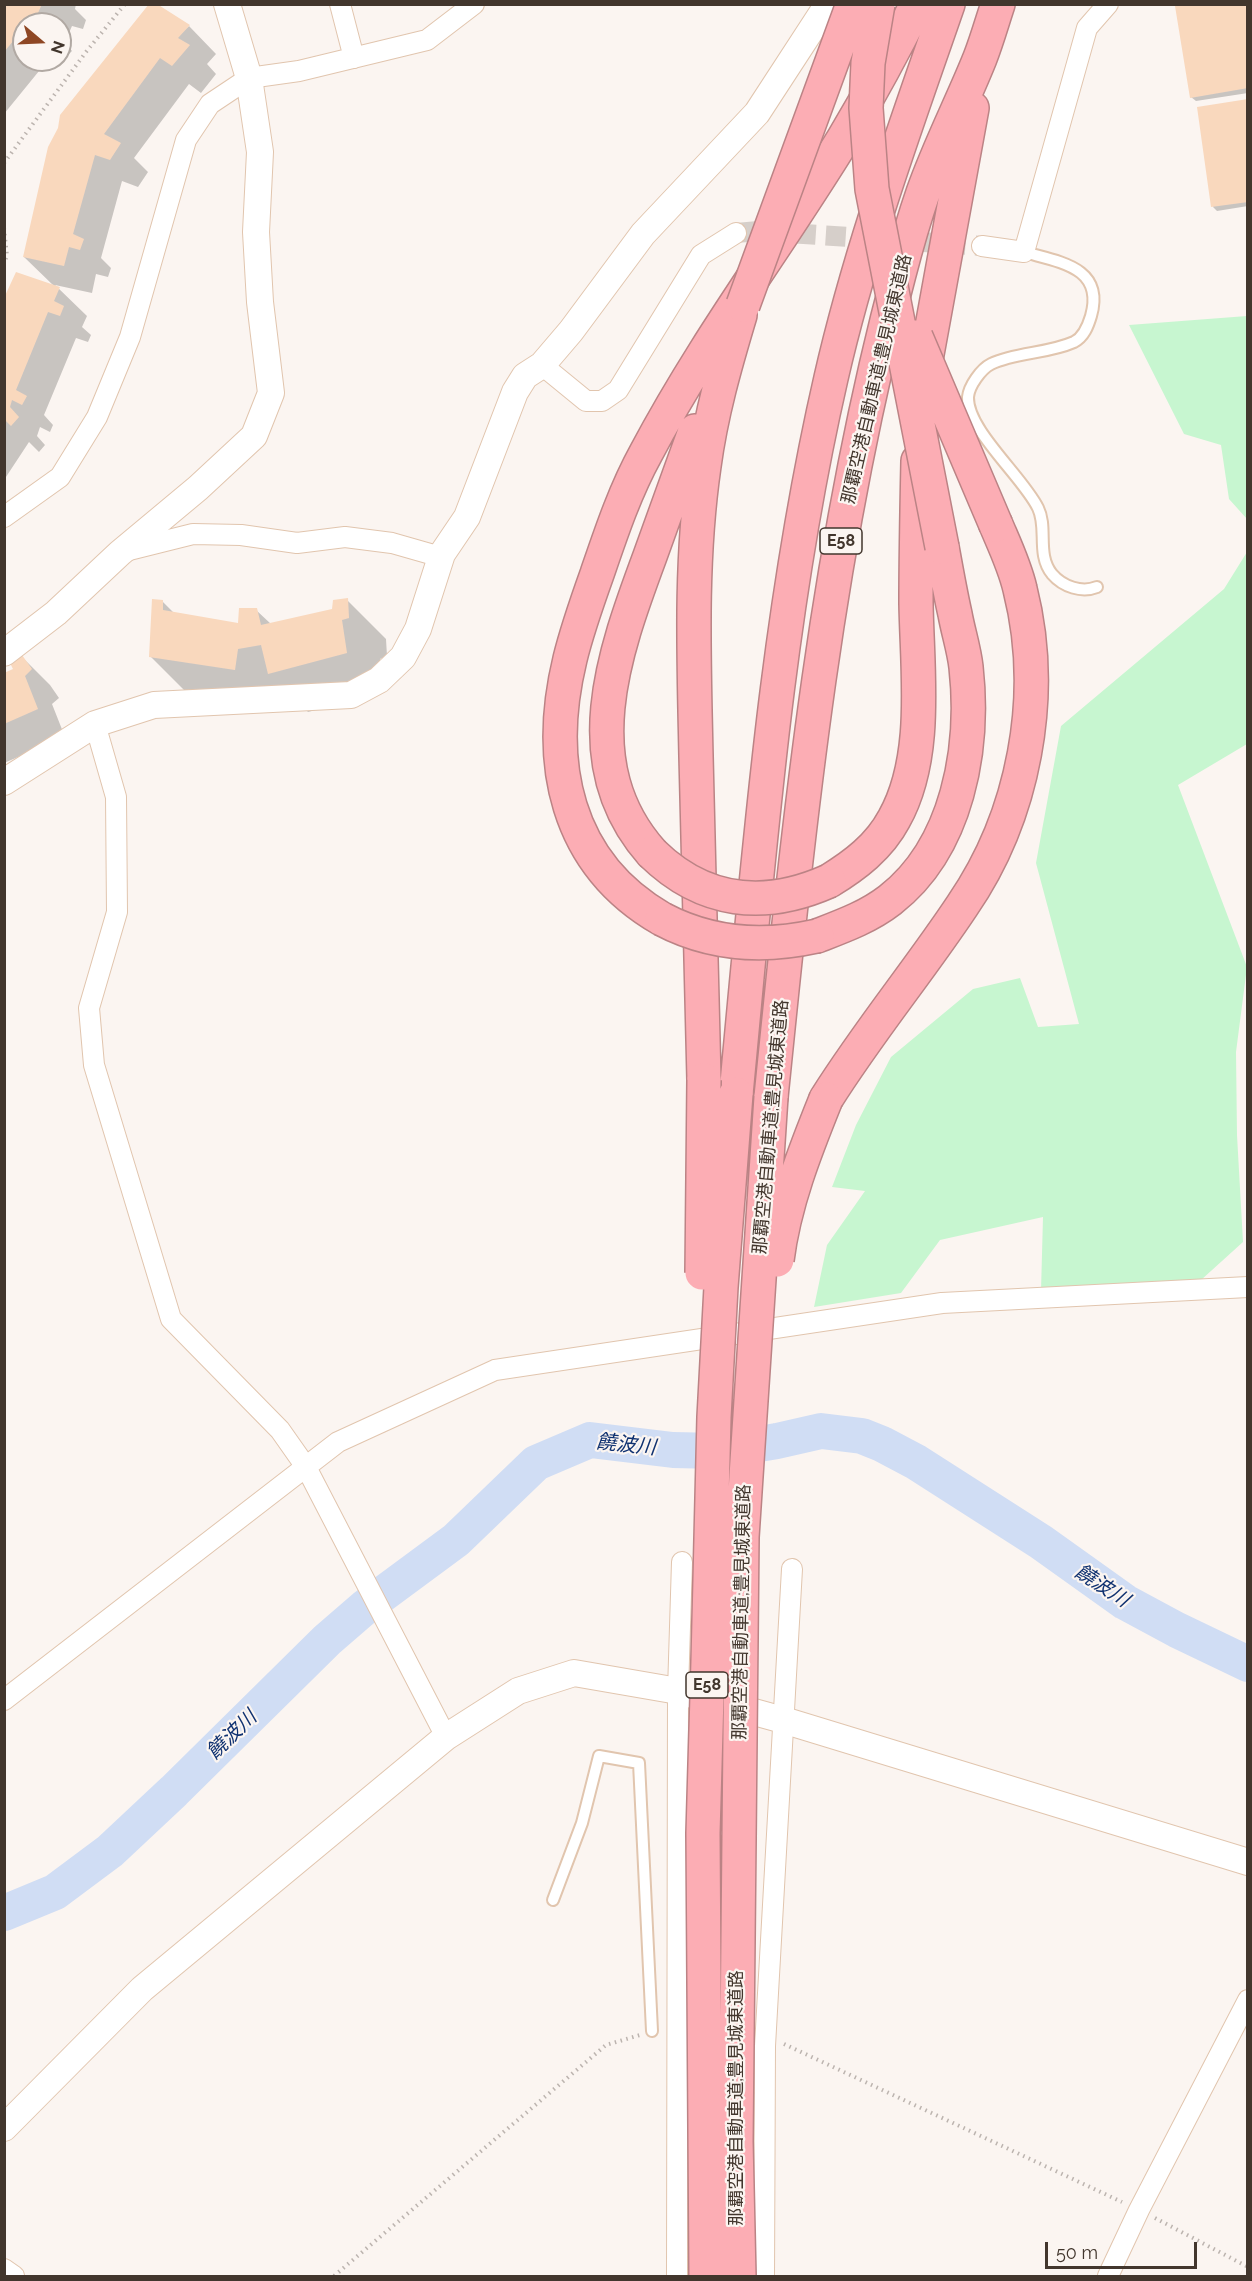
<!DOCTYPE html>
<html>
<head>
<meta charset="utf-8">
<style>
  body { margin:0 }
  #map { position:relative; width:1252px; height:2281px; overflow:hidden; background:#fbf5f1; font-family:Raleway,sans-serif }
  canvas { display:block }
  .frame { position:absolute; inset:0; border:6px solid #42362d; pointer-events:none }
  .north { position:absolute; left:12px; top:12px; width:60px; height:60px; box-sizing:border-box; background:#fbf5f1; border:2px solid #b1a9a3; border-radius:50%; rotate:109deg; font-size:16px; font-weight:700; line-height:24px; text-align:center; color:#42362d }
  .north::after { content:''; display:block; margin:auto; width:21px; height:27px; background:#8e4724; clip-path:polygon(50% 0,100% 100%,50% 72%,0 100%) }
  .scale { position:absolute; left:1045px; top:2242px; width:152px; height:27px; box-sizing:border-box; border:3px solid #42362d; border-top:0; padding-left:8px; font-size:18px; line-height:21px; white-space:nowrap; color:#42362d; -webkit-text-stroke:4px #fbf5f1; paint-order:stroke }
</style>
</head>
<body>
<div id="map">
<canvas width="1252" height="2281"></canvas>
<div class="frame"></div>
<div class="north">N</div>
<div class="scale">50 m</div>
</div>
<script>
const c = document.querySelector('canvas').getContext('2d');
c.lineJoin = 'round';
function fillPath(path, color) {
  c.fillStyle = color;
  c.fill(path, 'evenodd');
}
function strokePath(path, color, width, dash) {
  c.strokeStyle = color;
  c.lineWidth = width;
  c.lineCap = dash ? 'butt' : 'round';
  c.setLineDash(dash || []);
  c.stroke(path);
}
function write(font, color, halo, rows, align = 'center') {
  c.font = font + ' Raleway,"Noto Sans JP",sans-serif';
  c.lineWidth = 4.5;
  c.setLineDash([]);
  c.textBaseline = 'middle';
  c.strokeStyle = halo;
  c.fillStyle = color;
  for (const [text, x, y, turn = 0] of rows) {
    c.save();
    c.translate(x, y);
    c.rotate((+turn || 0) * Math.PI / 180);
    c.textAlign = isNaN(turn) ? turn : align;
    if (halo) c.strokeText(text, 0, 0);
    c.fillText(text, 0, 0);
    c.restore();
  }
}
const green = new Path2D(`
  M1247 316H1248L1247 519 1229 499 1221 445 1184 434 1129 325Z
  M1247 552V744L1178 785 1247 967 1236 1052 1237 1135 1243 1242 1201 1280 1041 1291 1043 1217 940 1240 901 1293 814 1307 827 1245 865 1191 832 1187 856 1125 891 1057 973 989 1020 978 1038 1027 1079 1024 1036 863 1061 726 1224 589Z`);
const shadow = new Path2D(`
  M4 4H76L75 9 86 20 83 29 72 26 65 42 72 51 62 61 60 59V24H24V60H48L4 114Z
  M1248 4V93L1196 101 1191 97Z
  M189 26 216 54 207 64 216 74 201 93 189 84 134 158 148 172 138 187 122 181 101 258 111 268 108 277 96 274 92 293 55 285 87 316 82 327 91 335 88 342 76 338 44 415 53 425 50 432 40 427 37 436 45 445 39 452 29 442 4 480V302L55 287 24 257 49 147Z
  M1248 100V206L1217 211 1213 207Z
  M347 600 386 639 387 656 380 659 385 692 308 712 282 686 190 696 151 657 162 601 175 614 240 625 256 610 271 624 334 610Z
  M22 657 50 685 59 698 52 704 65 737 4 763V675L15 670Z`);
const river = new Path2D(`
  M4 1913 55 1892 110 1851 174 1791 327 1640 364 1608 456 1540 536 1463 590 1440 673 1450 718 1451 777 1441 821 1431 862 1436 882 1444 916 1462 1041 1542 1125 1602 1177 1630 1248 1664`);
const building = new Path2D(`
  M4 4H42L38 13 46 22 44 24H24V28L4 52Z
  M149 4H157L190 25 178 38 190 45 172 66 160 58 104 134 121 143 110 160 95 155 73 234 84 239 80 250 69 247 64 266 23 257 48 147 58 128 60 115Z
  M1185 4H1248V88L1190 98 1175 6Z
  M1248 99V202L1211 207 1197 107Z
  M16 272 60 287 54 301 64 306 60 316 48 312 16 390 27 396 22 405 12 400 10 407 19 417 11 426 4 419V298Z
  M348 598 349 618 342 620 347 653 268 674 261 645 238 649 235 670 149 657 152 599 163 600V610L238 623 239 608H257L261 625 332 609 333 600Z
  M22 655 32 669 25 676 38 709 4 724V673L13 669 8 659Z`);
const minorTunnel = new Path2D(`
  M736 233 759 231 982 246`);
const path = new Path2D(`
  M4 163 86 52 125 4
  M4 228 7 256 4 263
  M784 2044 1122 2202
  M1155 2218 1248 2267
  M334 2276 606 2045 640 2035`);
const service = new Path2D(`
  M1024 252C1059 262 1105 267 1091 316 1088 326 1084 337 1074 342 1047 354 1016 352 991 364 981 369 969 386 968 397 967 430 1023 477 1038 508 1048 528 1036 554 1052 574 1063 587 1082 593 1097 587
  M553 1900 582 1823 599 1756 639 1763 652 2031`);
const minor = new Path2D(`
  M340 4 354 58
  M982 246 1024 252 1087 28 1108 4
  M542 365 586 401H602L618 390 701 255 736 233
  M4 517 60 477 97 417 130 337 186 140 210 104 249 78 299 71 427 40 474 4
  M125 551 193 534 241 535 297 543 345 537 392 543 441 557
  M95 724 116 797 117 912 89 1008 94 1065 171 1319 280 1430 306 1467 446 1737
  M4 1700 338 1442 495 1370 942 1303 1248 1287
  M4 2269 14 2276
  M677 2276 678 1691 682 1562
  M764 2276 765 2046 792 1569
  M1108 2276 1139 2210 1248 2000`);
const tertiary = new Path2D(`
  M4 653 56 613 120 553 198 488 254 436 271 393 260 302 256 232 260 152 249 78 227 4
  M4 782 95 724 154 705 351 695 379 680 403 657 418 629 442 554 467 517 515 392 525 376 542 365 571 331 643 234 757 113 828 4
  M4 2128 142 1989 446 1737 518 1691 574 1673 678 1691 783 1720 1248 1862`);
const motorway = new Path2D(`
  M923 376 972 108
  M652 853C573 764 614 653 650 556 665 514 680 472 695 431
  M829 881C855 865 879 847 894 819 929 757 917 671 916 603 916 555 917 508 918 461
  M662 919C565 863 545 762 570 659 577 630 587 602 597 574 611 533 625 491 646 453 704 343 779 244 844 138 870 94 894 50 917 4
  M817 936C843 926 868 917 890 900 958 847 975 748 966 667 964 649 958 631 955 614 950 592 946 569 942 547
  M704 1080C702 972 699 864 696 756 694 659 690 562 704 466 711 414 725 365 740 315
  M736 1094C759 855 777 613 831 378 860 251 905 128 948 4
  M771 1097C799 821 827 543 899 274 906 247 914 219 923 193 939 147 962 103 980 58 987 40 992 22 998 4
  M826 1099C868 1032 918 972 962 906 1024 816 1047 696 1020 589 1015 567 1005 546 996 525`);
const motorwayBridge = new Path2D(`
  M878 4 868 63 866 108 872 189 942 547
  M743 305 853 4
  M916 337 996 525
  M652 853C703 903 764 910 829 881
  M662 919C711 945 763 948 817 936
  M777 1260C784 1204 805 1151 826 1099
  M702 1273 704 1080
  M706 2276 703 1833 708 1661 714 1417 721 1287 736 1094
  M739 2276 736 2141 742 1537 771 1097`);
const shields = [
  [841,541,42],
  [707,1685,42]
];
const shieldNames = [
  ["E58",841,541],
  ["E58",707,1685]
];
const streetNames = [
  ["那覇空港自動車道;豊見城東道路",877,379,-77],
  ["那覇空港自動車道;豊見城東道路",771,1127,-85],
  ["那覇空港自動車道;豊見城東道路",742,1612,-89],
  ["那覇空港自動車道;豊見城東道路",737,2098,-90]
];
const waterNames = [
  ["饒波川",626,1445,6],
  ["饒波川",1102,1586,33],
  ["饒波川",232,1735,-44]
];
fillPath(green, '#c7f6d0');
fillPath(shadow, '#0003');
strokePath(river, '#d0ddf4', 36);
fillPath(building, '#f9d8bd');
strokePath(minorTunnel, '#d6cfca', 20, [20, 10]);
strokePath(service, '#e1c5ae', 14);
strokePath(minor, '#e1c5ae', 22);
strokePath(tertiary, '#e1c5ae', 28);
strokePath(motorway, '#bb8385', 36);
strokePath(path, '#bcb4af', 4, [1.5, 4.5]);
strokePath(service, '#fff', 10);
strokePath(minor, '#fff', 20);
strokePath(tertiary, '#fff', 26);
strokePath(motorway, '#fcadb4', 33);
strokePath(motorwayBridge, '#bb8385', 36, []);
strokePath(motorwayBridge, '#fcadb4', 33);
for (const [x, y, w] of shields) {
  const box = new Path2D();
  box.roundRect(x - w / 2, y - 13, w, 26, 4.5);
  c.fillStyle = '#fbf5f1';
  c.fill(box);
  strokePath(box, '#42362d', 1.5);
}
write('bold 16px', '#42362d', null, shieldNames);
write('18px', '#42362d', '#fbf5f1', streetNames);
write('italic 20px', '#103271', '#fbf5f1', waterNames);
</script>
</body>
</html>
